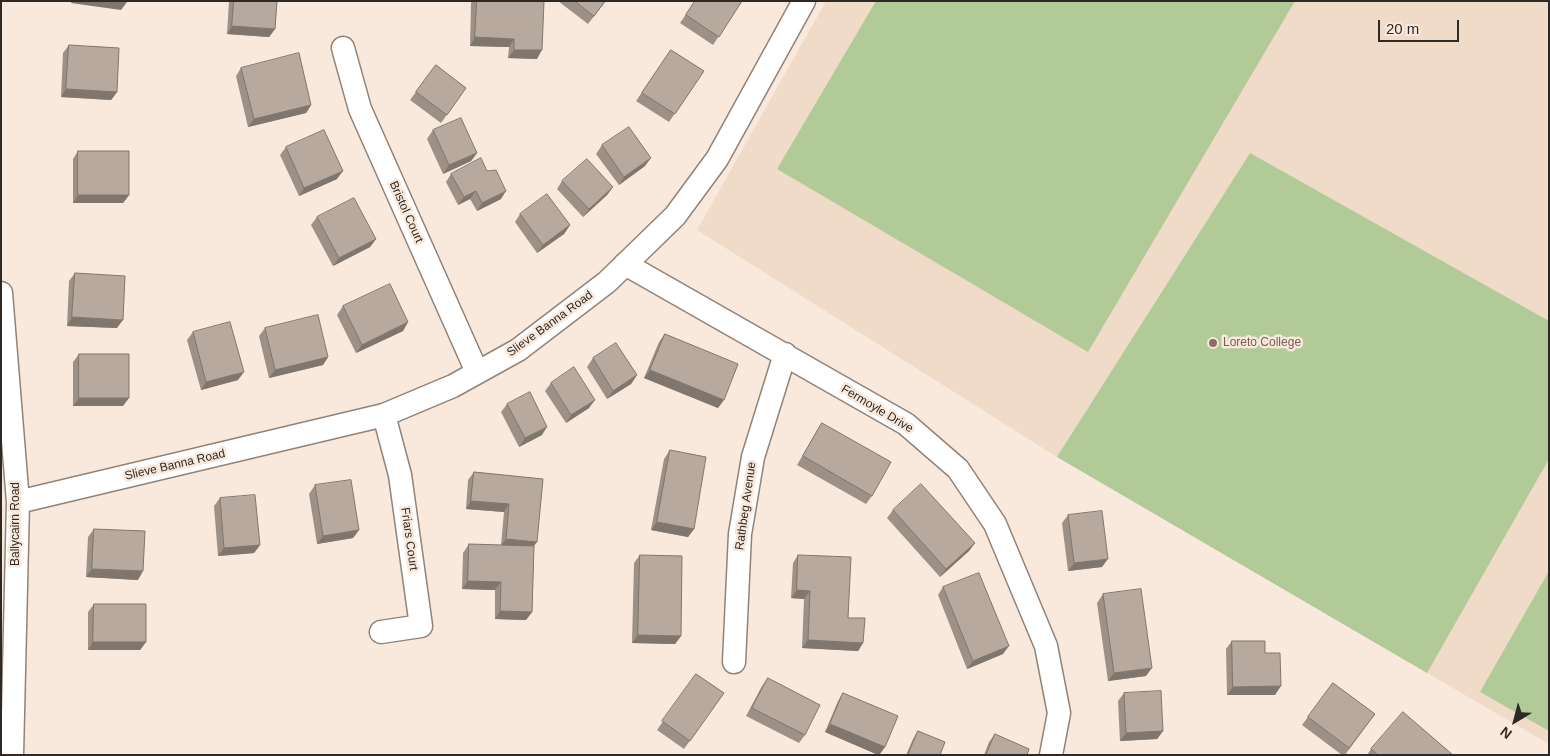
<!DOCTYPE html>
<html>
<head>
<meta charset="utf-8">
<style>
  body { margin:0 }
  #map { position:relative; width:1550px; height:756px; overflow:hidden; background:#f8e9dc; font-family:Arial,sans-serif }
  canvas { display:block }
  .frame { position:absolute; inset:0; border:2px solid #2f2925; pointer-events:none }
  .north { position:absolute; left:1490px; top:696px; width:50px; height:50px; -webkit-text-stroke:4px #f8e9dc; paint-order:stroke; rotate:217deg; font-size:14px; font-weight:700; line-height:20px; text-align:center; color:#2f2925 }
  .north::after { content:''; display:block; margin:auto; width:18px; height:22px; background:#2f2925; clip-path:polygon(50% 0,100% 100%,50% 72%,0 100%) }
  .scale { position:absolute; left:1378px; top:20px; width:81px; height:22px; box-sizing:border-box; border:2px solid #2f2925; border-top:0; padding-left:6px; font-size:15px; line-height:18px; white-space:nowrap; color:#2f2925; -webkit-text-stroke:4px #f8e9dc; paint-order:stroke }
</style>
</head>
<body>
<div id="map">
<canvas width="1550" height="756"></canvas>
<div class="frame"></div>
<div class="north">N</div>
<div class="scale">20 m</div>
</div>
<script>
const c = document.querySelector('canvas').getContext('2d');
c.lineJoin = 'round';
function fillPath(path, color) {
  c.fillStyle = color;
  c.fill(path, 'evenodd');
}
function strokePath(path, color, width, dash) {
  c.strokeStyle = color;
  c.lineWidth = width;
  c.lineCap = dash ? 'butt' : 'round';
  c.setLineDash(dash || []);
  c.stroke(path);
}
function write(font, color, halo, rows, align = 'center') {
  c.font = font + ' Arial,sans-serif';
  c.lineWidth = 5;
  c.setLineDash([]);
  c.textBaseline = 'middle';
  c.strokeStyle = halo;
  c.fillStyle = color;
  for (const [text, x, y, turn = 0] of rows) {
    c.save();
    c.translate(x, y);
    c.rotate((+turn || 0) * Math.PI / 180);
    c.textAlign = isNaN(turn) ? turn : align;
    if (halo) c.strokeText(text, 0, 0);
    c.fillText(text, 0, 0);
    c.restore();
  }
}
const built = new Path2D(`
  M826 1H1549V744L1057 457 697 230Z`);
const green = new Path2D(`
  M876 1H1295L1088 352 777 169Z
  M1250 153 1549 321V459L1427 673 1057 457Z
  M1549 571V731L1480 692Z`);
const minor = new Path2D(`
  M343 48 360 109 477 372
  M625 264 906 424 958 469 995 524 1046 646 1059 713 1051 755
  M1 293 18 502 12 755
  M18 502 384 415 453 386 518 350 607 282 675 216 717 159 804 1
  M381 632 421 626 400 475 384 415
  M734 662 740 534 753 457 785 354`);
const wall = new Path2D(`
  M229 1H277L275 29 269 37 227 34Z
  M472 1H544L537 59 508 58 509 47 470 46 471 3Z
  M558 1H606L588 24Z
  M695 1H742L713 45 680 23Z
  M69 45 117 92 111 100 61 97 63 53Z
  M671 50 704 71 669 122 636 101Z
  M436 65 466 88 441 123 410 100Z
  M241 68 311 105 306 113 248 127 236 76Z
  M433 130 477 153 471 161 443 174 427 139Z
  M602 145 645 166 619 185 596 154Z
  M286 147 337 179 299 196 280 155Z
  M78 151 129 195 123 203H73V159Z
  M451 174 501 199 477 211 470 199 458 205 446 182Z
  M562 181 613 187 607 195 583 217 557 189Z
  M520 214 570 225 564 234 537 253 515 222Z
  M317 217 376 239 370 247 333 266 311 225Z
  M75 273 117 328 67 326 69 281Z
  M343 306 408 322 403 331 356 353 337 315Z
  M265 328 328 357 323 365 269 378 259 336Z
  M193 332 238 380 201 390 187 340Z
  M665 334 718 408 644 378 659 342Z
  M79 354 123 406H73V362Z
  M593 358 637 375 631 384 607 399 587 367Z
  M551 383 589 408 566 423 545 391Z
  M507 404 542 435 519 447 501 412Z
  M822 423 872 496 866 504 797 465 817 431Z
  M670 450 694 529 688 537 651 530 664 459Z
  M474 472 543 479 534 547 532 612 526 620 495 619V590L462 589 463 553 469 544 501 545 504 512 466 509 468 480Z
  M315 485 359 530 353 538 317 544 309 494Z
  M220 498 260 545 254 553 218 556 214 506Z
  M893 510 975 543 969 551 940 577 887 518Z
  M1068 515 1102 567 1068 571 1062 523Z
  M94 529 138 580 86 577 88 537Z
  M640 555 681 636 675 644 632 643 634 563Z
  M798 555 863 643 858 651 802 648 804 599 791 598 793 563Z
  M943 587 1003 654 967 669 938 595Z
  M1103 594 1146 676 1108 681 1097 603Z
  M94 604 146 642 140 650H88V612Z
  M1232 641 1265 653 1275 695H1227L1226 649Z
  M696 674 724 693 684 749 657 730Z
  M768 678 805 735 799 743 746 716 762 686Z
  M1333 683 1375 714 1345 755H1342L1302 725Z
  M843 693 885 747 879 755 825 732 838 701Z
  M1124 693 1163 731 1157 739 1120 741 1118 701Z
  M918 731 940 755H906L913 739Z
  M995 734 1027 755H984L989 742Z
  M1371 749 1453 755H1367Z`);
const shadedWall = new Path2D(`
  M72 1H123L127 2 121 10 71 3Z
  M232 26 275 29 269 37 227 34Z
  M475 37 514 39 509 47 470 46Z
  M514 50H542L537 59 508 58Z
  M66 89 117 92 111 100 61 97Z
  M311 105 306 113 248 127 254 119Z
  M477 153 471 161 443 174 449 165Z
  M651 158 645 166 619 185 624 177Z
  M343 171 337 179 299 196 304 188Z
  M613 187 607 195 583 217 589 209Z
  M476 191 470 199 458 205 464 197Z
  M506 191 501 199 477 211 482 203Z
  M78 195H129L123 203H73Z
  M570 225 564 234 537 253 543 245Z
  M376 239 370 247 333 266 339 258Z
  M72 317 123 320 117 328 67 326Z
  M408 322 403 331 356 353 362 345Z
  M328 357 323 365 269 378 275 370Z
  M650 370 724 400 718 408 644 378Z
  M244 372 238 380 201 390 206 382Z
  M637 375 631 384 607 399 613 391Z
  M79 398H129L123 406H73Z
  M595 400 589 408 566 423 571 415Z
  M547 427 542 435 519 447 525 438Z
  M471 501 509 504 504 512 466 509Z
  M657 522 694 529 688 537 651 530Z
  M359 530 353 538 317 544 323 536Z
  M506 539 537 542 531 550 500 547Z
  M975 543 969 551 940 577 946 569Z
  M260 545 254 553 218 556 224 548Z
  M1108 559 1102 567 1068 571 1074 563Z
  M92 569 143 571 138 580 86 577Z
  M468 581 501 582 495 590 462 589Z
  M797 590 810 591 804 599 791 598Z
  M500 611 532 612 526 620 495 619Z
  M638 635 681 636 675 644 632 643Z
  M808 640 863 643 858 651 802 648Z
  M93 642H146L140 650H88Z
  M1009 646 1003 654 967 669 973 661Z
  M1152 668 1146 676 1108 681 1114 673Z
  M1281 686 1275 695H1227L1233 687Z
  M830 724 885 747 879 755H878L825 732Z
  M1163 731 1157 739 1120 741 1126 733Z`);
const building = new Path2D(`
  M234 1H277L275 29 232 26Z
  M477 1H544L542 50H514V39L475 37Z
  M575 1H605L594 16Z
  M695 1H742L719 37 686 15Z
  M69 45 119 48 117 92 66 89Z
  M671 50 704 71 675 114 642 93Z
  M299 53 311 105 254 119 241 68Z
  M436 65 466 88 447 115 416 92Z
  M461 118 477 153 449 165 433 130Z
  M629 127 651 158 624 177 602 145Z
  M324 130 343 171 304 188 286 147Z
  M78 151H129V195H78Z
  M481 158 487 171 496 170 506 191 482 203 476 191 464 197 451 174Z
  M587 159 613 187 589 209 562 181Z
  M547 194 570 225 543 245 520 214Z
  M354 198 376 239 339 258 317 217Z
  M75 273 125 276 123 320 72 317Z
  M390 284 408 322 362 345 343 306Z
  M318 315 328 357 275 370 265 328Z
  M230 322 244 372 206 382 193 332Z
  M665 334 738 364 724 400 650 370Z
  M616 343 637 375 613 391 593 358Z
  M79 354H129V398H79Z
  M574 367 595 400 571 415 551 383Z
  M530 392 547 427 525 438 507 404Z
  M822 423 891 462 872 496 803 456Z
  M670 450 706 457 694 529 657 522Z
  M474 472 543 479 537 542 506 539 509 504 471 501Z
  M351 480 359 530 323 536 315 485Z
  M921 484 975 543 946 569 893 510Z
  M255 495 260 545 224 548 220 498Z
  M1102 511 1108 559 1074 563 1068 515Z
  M94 529 145 531 143 571 92 569Z
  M469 544 534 546 532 612 500 611 501 582 468 581Z
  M640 555 682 556 681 636 638 635Z
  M798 555 851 557 848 618H865L863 643 808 640 810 591 797 590Z
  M979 573 1009 646 973 661 943 587Z
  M1141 589 1152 668 1114 673 1103 594Z
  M94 604H146V642H93Z
  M1232 641H1265V653H1280L1281 686 1233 687Z
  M696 674 724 693 690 741 662 721Z
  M768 678 820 705 805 735 752 708Z
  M1333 683 1375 714 1349 748 1308 717Z
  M1161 691 1163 731 1126 733 1124 693Z
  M843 693 898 716 885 747 830 724Z
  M1403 712 1453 755H1378L1371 749Z
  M918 731 945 742 940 755H908Z
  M995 734 1029 749 1027 755H986Z`);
const markers = [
  [1213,343,5,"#8d6e63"]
];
const streetNames = [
  ["Bristol Court",406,212,66],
  ["Slieve Banna Road",550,324,-36],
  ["Fermoyle Drive",877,409,31],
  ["Slieve Banna Road",175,465,-13],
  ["Rathbeg Avenue",746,506,-82],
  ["Ballycairn Road",16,524,-90],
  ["Friars Court",409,539,82]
];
const educationNames = [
  ["Loreto College",1223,343]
];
fillPath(built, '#f0dbc9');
fillPath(green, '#b2c998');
strokePath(minor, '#918378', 25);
strokePath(minor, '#fff', 22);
fillPath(wall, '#9d9187');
fillPath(shadedWall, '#80766e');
fillPath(building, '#b7a99d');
strokePath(building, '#80766e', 1);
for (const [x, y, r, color] of markers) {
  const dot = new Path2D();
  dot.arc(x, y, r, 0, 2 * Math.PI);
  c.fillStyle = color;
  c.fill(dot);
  strokePath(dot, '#f8e9dc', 2);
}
write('12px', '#2f2925', '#f8e9dc', streetNames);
write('12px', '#785e54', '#f8e9dc', educationNames, 'left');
</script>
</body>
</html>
